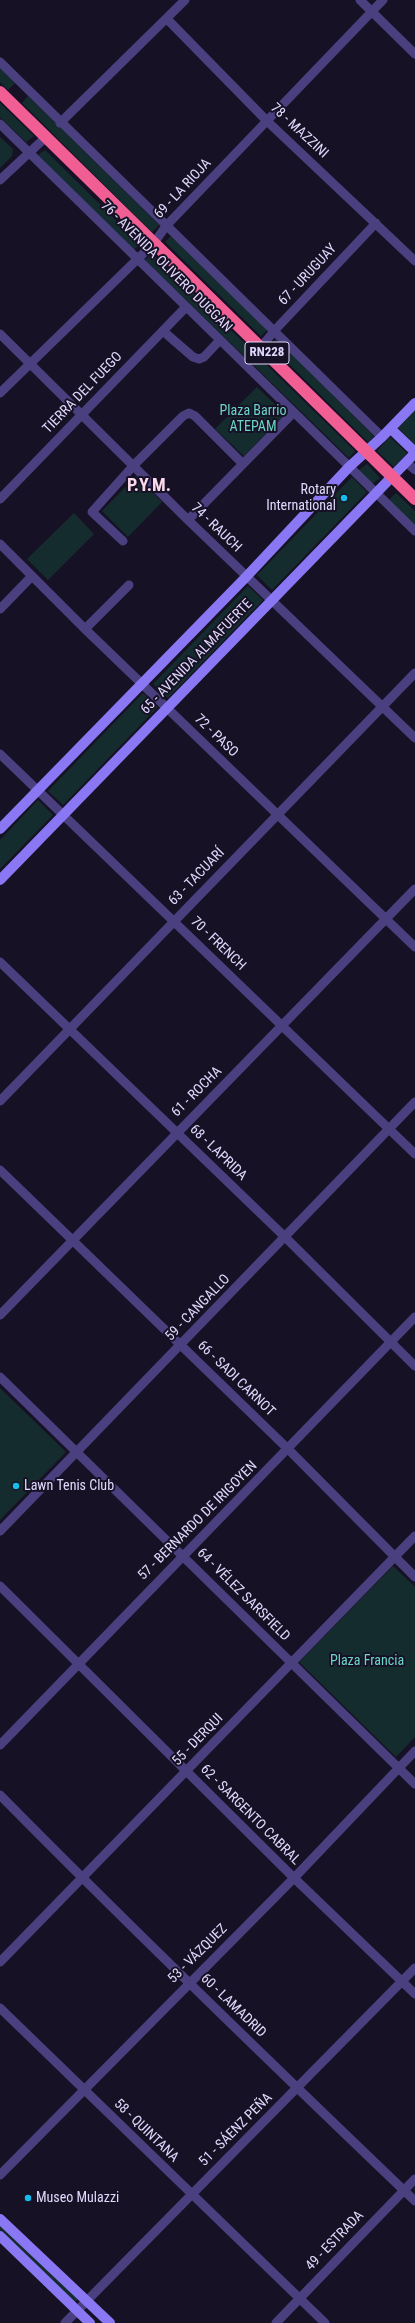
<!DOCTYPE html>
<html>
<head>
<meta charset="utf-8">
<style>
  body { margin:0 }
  canvas { display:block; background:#171125 }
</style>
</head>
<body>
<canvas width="415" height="2323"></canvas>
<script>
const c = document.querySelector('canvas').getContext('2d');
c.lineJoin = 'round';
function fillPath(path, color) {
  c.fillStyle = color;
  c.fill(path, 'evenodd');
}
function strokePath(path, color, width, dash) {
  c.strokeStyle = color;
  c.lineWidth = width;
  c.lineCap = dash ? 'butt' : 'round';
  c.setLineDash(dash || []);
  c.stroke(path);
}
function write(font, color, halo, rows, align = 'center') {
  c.font = font + ' "Roboto Condensed",sans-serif';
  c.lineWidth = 4;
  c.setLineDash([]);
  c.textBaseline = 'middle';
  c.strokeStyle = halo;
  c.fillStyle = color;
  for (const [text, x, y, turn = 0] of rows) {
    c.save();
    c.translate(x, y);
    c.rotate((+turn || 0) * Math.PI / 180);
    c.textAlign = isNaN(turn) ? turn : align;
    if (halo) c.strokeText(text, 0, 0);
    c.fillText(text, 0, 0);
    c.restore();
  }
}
const green = new Path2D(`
  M0 68 15 83 8 90 0 82Z
  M28 96 159 225 152 232 22 103Z
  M0 103 34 136 26 142 0 117Z
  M0 137 13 149 12 156 0 168Z
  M45 150 140 244 134 250 38 155Z
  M171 236 267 330 261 336 165 242Z
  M152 253 355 451 349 458 145 260Z
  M276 339 374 436 368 442 270 345Z
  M257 387 285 414 244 456 215 429Z
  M415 410V445L398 428Z
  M390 437 407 453 394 467 377 451Z
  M367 464 380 478 371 485 358 471Z
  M136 476 162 502 128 537 102 511Z
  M352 477 367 492 272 590 257 575Z
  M396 493 415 511V527L388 501Z
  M74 513 94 534 48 580 27 559Z
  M248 586 263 600 168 698 153 684Z
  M143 693 158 707 63 805 48 791Z
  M38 800 53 815 0 869V840Z
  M0 1388 66 1452 0 1520Z
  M393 1566 415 1587V1737L396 1757 299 1662Z
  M0 2225 78 2299 75 2302 0 2230Z`);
const street = new Path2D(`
  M360 0 415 54
  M167 19 267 121 415 261
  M0 62 382 437
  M60 123 185 0
  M0 124 415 531
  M0 180 46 137
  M163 331 193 357 199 359 204 357 220 340
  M0 334 188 520 415 738
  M261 347 275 330 376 223
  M0 393 154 243 166 226 383 0
  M406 462 415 470
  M0 499 186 307
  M188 520 293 413
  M123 541 92 512 134 465 183 416 189 413 195 416 243 464
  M0 544 85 629 415 947
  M0 609 32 576
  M85 629 129 585
  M0 754 415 1154
  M0 962 285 1237 415 1366
  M0 1101 415 673
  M0 1170 288 1449 415 1577
  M0 1315 415 889
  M0 1377 415 1784
  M0 1531 415 1102
  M0 1586 294 1878 415 1994
  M0 1745 415 1317
  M0 1795C136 1933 275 2067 415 2201
  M0 1962 415 1536
  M0 2008 325 2323
  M0 2175 294 1878 415 1751
  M65 2323 415 1968
  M276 2323 415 2179`);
const secondary = new Path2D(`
  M391 429 415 452
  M0 829 246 577 349 467 382 437 415 403
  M0 880 415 453
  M0 2219 110 2323
  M0 2236 90 2323`);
const highway = new Path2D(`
  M0 92 415 499`);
const markers = [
  [344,498,4,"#15bdeb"],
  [16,1486,4,"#15bdeb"],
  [28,2198,4,"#15bdeb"]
];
const shields = [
  [267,353,44]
];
const shieldNames = [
  ["RN228",267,353]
];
const streetNames = [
  ["78 - MAZZINI",299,131,43],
  ["69 - LA RIOJA",183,189,-47],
  ["76 - AVENIDA OLIVERO DUGGAN",166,267,45],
  ["67 - URUGUAY",308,275,-47],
  ["TIERRA DEL FUEGO",83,393,-46],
  ["74 - RAUCH",216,528,44],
  ["65 - AVENIDA ALMAFUERTE",197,657,-46],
  ["72 - PASO",216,736,44],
  ["63 - TACUARÍ",197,877,-46],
  ["70 - FRENCH",218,944,44],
  ["61 - ROCHA",197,1092,-45],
  ["68 - LAPRIDA",218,1153,44],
  ["59 - CANGALLO",198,1308,-46],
  ["66 - SADI CARNOT",236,1379,44],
  ["57 - BERNARDO DE IRIGOYEN",198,1521,-45],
  ["64 - VÉLEZ SARSFIELD",243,1595,45],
  ["55 - DERQUI",198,1740,-46],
  ["62 - SARGENTO CABRAL",250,1815,45],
  ["53 - VÁZQUEZ",198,1954,-45],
  ["60 - LAMADRID",233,2006,44],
  ["51 - SÁENZ PEÑA",236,2130,-45],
  ["58 - QUINTANA",146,2131,44],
  ["49 - ESTRADA",335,2241,-46]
];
const parkNames = [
  ["Plaza Barrio",253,411],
  ["ATEPAM",253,427],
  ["Plaza Francia",367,1661]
];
const poiNames = [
  ["Rotary",336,490,"right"],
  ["International",336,506,"right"],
  ["Lawn Tenis Club",24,1486],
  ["Museo Mulazzi",36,2198]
];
const districtNames = [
  ["P.Y.M.",149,486]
];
fillPath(green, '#152c2e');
strokePath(street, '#4a4080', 9);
strokePath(secondary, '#8977f3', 10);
strokePath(highway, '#f15e93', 12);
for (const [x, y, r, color] of markers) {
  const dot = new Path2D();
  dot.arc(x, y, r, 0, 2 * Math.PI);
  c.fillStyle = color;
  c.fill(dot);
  strokePath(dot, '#171125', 1.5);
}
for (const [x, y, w] of shields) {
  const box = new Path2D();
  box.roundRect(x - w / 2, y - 11, w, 22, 3);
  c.fillStyle = '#171125';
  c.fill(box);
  strokePath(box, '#e0d8fc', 1);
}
write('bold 13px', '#e0d8fc', null, shieldNames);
write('14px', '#e0d8fc', '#171125', streetNames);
write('14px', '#6ad6c7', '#171125', parkNames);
write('14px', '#e0d8fc', '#171125', poiNames, 'left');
write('bold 18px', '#fcdaec', '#171125', districtNames);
</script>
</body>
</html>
